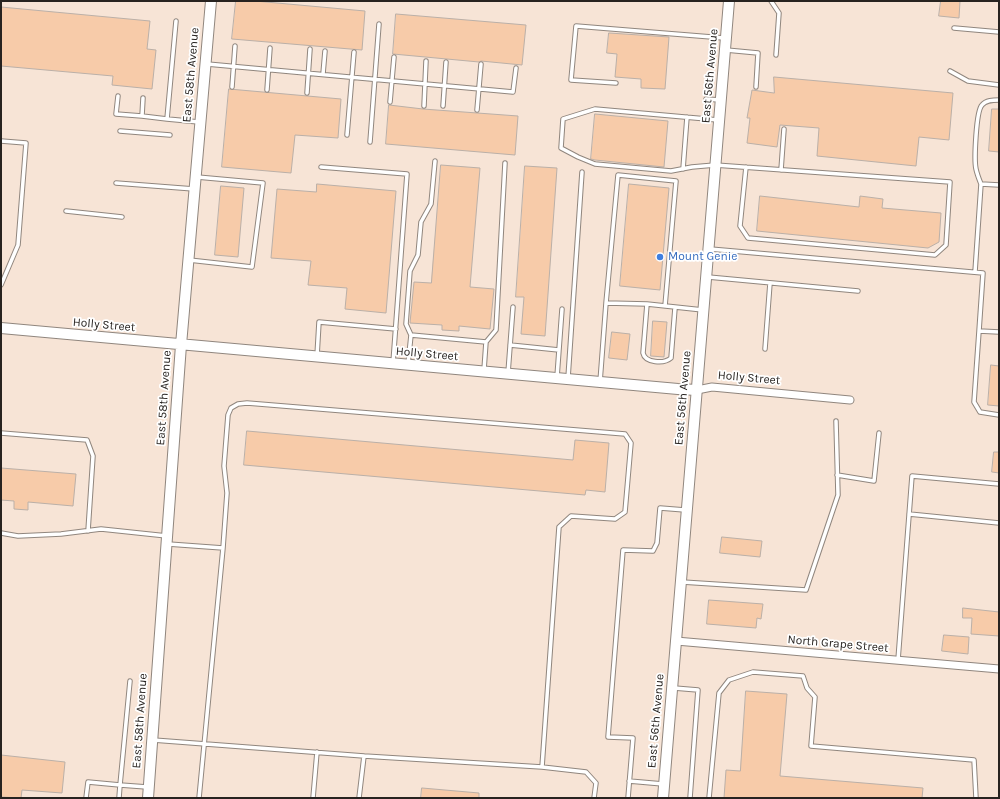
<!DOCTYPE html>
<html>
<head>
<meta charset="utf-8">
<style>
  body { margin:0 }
  #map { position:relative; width:1000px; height:799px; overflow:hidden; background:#fdf2e9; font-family:Karla,sans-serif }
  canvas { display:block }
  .frame { position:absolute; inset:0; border:2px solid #272320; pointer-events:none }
</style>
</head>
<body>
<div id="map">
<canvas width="1000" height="799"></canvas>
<div class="frame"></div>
</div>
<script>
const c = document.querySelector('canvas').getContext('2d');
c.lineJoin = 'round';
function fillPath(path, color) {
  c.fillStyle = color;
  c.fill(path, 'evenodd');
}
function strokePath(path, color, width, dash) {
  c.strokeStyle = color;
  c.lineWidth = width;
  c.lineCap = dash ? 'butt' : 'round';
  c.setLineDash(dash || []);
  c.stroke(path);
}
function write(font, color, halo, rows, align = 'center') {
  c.font = font + ' Karla,sans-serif';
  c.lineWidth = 3.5;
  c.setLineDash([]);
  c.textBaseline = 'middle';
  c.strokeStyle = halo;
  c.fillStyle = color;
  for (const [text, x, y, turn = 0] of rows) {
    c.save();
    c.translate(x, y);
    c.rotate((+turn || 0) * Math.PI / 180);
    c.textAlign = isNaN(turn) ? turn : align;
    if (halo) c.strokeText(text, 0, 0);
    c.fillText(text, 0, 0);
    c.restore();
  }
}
const built = new Path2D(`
  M1 1H999V798H1Z`);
const building = new Path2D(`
  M236 1H255L365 11 362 50 232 39Z
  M941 1H960L959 18 939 16Z
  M1 7 150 21 147 49 156 50 152 89 112 85 113 76 1 66Z
  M396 14 526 25 522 65 481 61 479 62 393 54Z
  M609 33 669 37 665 89 641 88V79L615 77 617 54 607 53Z
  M774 77 953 93 949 140 919 137 916 166 817 156 819 128 780 125 777 147 747 143 750 118H747L752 90 774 93Z
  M229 89 341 99 338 138 295 135 291 173 222 167Z
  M389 105 423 109 518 116 515 155 386 144Z
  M992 109H999V152L989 151Z
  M595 114 668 121 664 167 595 160 591 159Z
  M441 165 480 168 470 287 494 289 490 329 459 326V331L442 330V325L410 323 414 282 431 283Z
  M525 166 557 168 545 336 521 334 524 297H516Z
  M317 184 396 191 386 313 345 309 347 288 308 285 311 261 271 258 277 189 316 192Z
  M629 184 669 188 660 290 620 286Z
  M221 186 244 188 238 257 215 255Z
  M760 196 859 207 860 196 883 199 882 208 941 213 939 242 928 248 757 231Z
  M653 321 667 322 664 357 651 356Z
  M612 332 630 334 627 360 609 358Z
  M991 365 999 366V406L988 405Z
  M247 431 573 460 575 440 609 443 605 492 586 490 585 495 244 465Z
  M994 452H999V473L992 472Z
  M1 468 76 474 73 506 28 502V510L14 509V501L1 500Z
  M722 537 762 541 760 557 720 553Z
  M709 600 763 604 761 619 757 618 756 628 707 624Z
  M963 608 999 612V636L971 634 972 618H963Z
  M944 635 969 637 968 654 942 651Z
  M746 691 787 694 780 776 923 788 922 798H724L726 770 740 771Z
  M1 755 65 762 62 793 22 790 21 798 1 797Z
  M422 788 479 793V798H421Z`);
const lane = new Path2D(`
  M771 1 779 13 776 55
  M176 21 167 119 199 122
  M954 28 999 32
  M726 50 758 53 756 87
  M207 64 513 92 516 68
  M950 71 968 81 999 85
  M323 74 325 51
  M616 83 571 80 576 26 724 38
  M232 87 235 46
  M267 90 270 48
  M307 93 310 49
  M118 96 116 114 142 116
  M143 98 142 116 167 119
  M706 99 720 100
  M390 102 394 57
  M424 106 426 61
  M443 106 446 62
  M477 110 481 64
  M718 120 595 109 563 119 561 148 578 157 595 164 671 171 692 167 715 165 950 182 946 245 935 255 748 238 740 226 746 167
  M120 131 170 135
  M347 135 354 52
  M1 141 26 143 18 245 1 285
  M370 142 379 24
  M321 167 407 174 393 363
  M683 169 687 117
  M781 170 784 129
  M116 183 194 189
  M981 184C979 179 977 174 976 169 974 160 976 111 982 105 986 100 993 100 999 100
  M66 211 122 217
  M710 249 983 273 979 331 999 332
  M189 260 252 267 263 183 197 177
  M975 272 981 184 999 185
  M708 277 858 291
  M606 303 618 175 676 181 665 306
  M647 304 643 353C645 363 664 364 671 358L675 308
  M979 331 974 402 980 412 999 415
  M411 335 406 324 410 271 418 255 421 222 431 204 435 161
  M486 342 496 330 505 163
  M510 345 559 350
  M765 349 770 283
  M317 356 319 322 396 329
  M408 364 411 335 486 342 484 370
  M508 373 513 307
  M557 377 562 309
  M568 378 582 172
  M600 382 606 303 647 304 703 310
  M1 433 87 440 93 456 88 531
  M837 475 874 481 879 433
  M909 514 999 523
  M1 533 18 536 61 534 101 529 167 536
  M168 544 223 548
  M682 582 806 590 838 495 836 421
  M898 660 912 476 999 484
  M674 688 698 690 690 798
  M153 740 364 756 542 767 586 772 596 783 594 798
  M629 781 663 784
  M86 798 88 782 120 785 130 681
  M119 798 120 785 147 787
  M199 798 223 548 227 493 224 466 228 415 231 408 238 404 247 403 625 434 631 443 625 512 615 519 571 516 559 527 542 767
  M313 798 317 752
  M359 798 364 756
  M628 798 633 738 608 737 623 550 653 551 657 543 660 508 685 510
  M709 798 719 693 729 680 753 672 803 676 807 688 815 697 811 746 974 760 976 798`);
const street = new Path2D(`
  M697 390 712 387 850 400
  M676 641 999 669`);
const secondary = new Path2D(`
  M1 328 678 389 697 390
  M148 798 181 345 211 1
  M663 798 729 1`);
const markers = [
  [660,257,4,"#3f7fe0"]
];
const streetNames = [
  ["East 58th Avenue",191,75,-85],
  ["East 56th Avenue",710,76,-85],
  ["Holly Street",104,325,5],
  ["Holly Street",427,354,5],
  ["Holly Street",749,378,5],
  ["East 58th Avenue",164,398,-86],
  ["East 56th Avenue",683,398,-85],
  ["North Grape Street",838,644,5],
  ["East 58th Avenue",140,721,-86],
  ["East 56th Avenue",656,721,-85]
];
const shopNames = [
  ["Mount Genie",668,257]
];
fillPath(built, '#f7e4d6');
fillPath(building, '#f7cba9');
strokePath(building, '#bbb0a8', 1);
strokePath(lane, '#90867e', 5.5);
strokePath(street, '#90867e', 9);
strokePath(secondary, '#90867e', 12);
strokePath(lane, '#fff', 3.5);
strokePath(street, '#fff', 7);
strokePath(secondary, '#fff', 10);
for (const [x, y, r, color] of markers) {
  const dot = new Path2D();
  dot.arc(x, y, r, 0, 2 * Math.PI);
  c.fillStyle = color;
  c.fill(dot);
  strokePath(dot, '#fff', 1.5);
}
write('12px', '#272320', '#fff', streetNames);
write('12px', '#366cbe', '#fff', shopNames, 'left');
</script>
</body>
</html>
